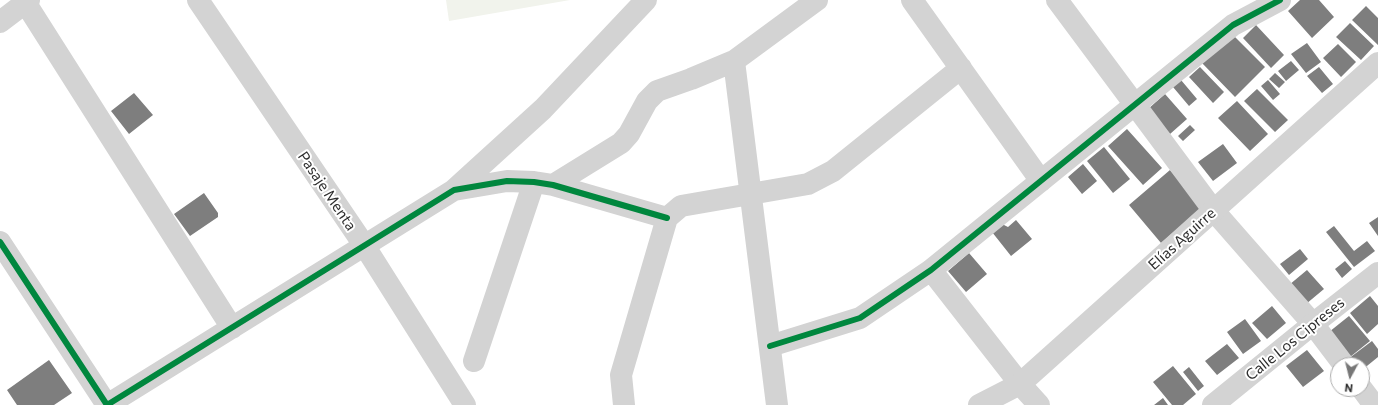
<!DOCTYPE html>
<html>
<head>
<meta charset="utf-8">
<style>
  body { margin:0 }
  #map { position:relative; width:1378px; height:405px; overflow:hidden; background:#fff; font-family:Commissioner,sans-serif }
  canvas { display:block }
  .north { position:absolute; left:1330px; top:357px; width:40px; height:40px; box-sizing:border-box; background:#fff; border:1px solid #ababab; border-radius:50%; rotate:187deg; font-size:11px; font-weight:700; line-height:16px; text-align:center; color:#2e2e2e }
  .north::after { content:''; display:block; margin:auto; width:14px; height:18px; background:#777; clip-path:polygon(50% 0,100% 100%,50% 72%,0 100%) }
</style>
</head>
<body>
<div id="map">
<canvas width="1378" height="405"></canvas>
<div class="north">N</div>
</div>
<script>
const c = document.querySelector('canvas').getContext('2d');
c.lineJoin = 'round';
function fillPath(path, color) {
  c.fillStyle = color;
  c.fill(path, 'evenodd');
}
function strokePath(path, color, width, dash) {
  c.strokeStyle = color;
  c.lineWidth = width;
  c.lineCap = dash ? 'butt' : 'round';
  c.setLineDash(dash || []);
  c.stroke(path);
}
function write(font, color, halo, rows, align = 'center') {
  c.font = font + ' Commissioner,sans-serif';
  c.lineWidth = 4;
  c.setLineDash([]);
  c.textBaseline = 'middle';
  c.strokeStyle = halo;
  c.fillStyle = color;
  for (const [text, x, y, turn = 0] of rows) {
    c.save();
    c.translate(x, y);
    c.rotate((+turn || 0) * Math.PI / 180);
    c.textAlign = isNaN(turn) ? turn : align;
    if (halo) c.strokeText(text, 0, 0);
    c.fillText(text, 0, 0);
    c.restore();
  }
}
const green = new Path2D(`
  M446 0H570L449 21Z`);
const building = new Path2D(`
  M1300 0H1319L1334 17 1312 38 1288 11Z
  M1366 6 1378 18V45L1352 20Z
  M1350 23 1374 46 1361 60 1336 37Z
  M1256 25 1284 55 1271 68 1243 38Z
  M1232 34 1265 67 1235 97 1202 63Z
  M1307 43 1321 62 1306 73 1291 54Z
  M1338 44 1356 62 1341 77 1323 58Z
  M1291 61 1299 70 1286 81 1278 71Z
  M1200 67 1224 92 1213 103 1189 77Z
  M1319 67 1333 84 1322 93 1307 76Z
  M1275 73 1285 82 1279 88 1269 79Z
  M1181 80 1197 99 1189 106 1173 87Z
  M1268 80 1280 94 1273 100 1261 86Z
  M1257 89 1288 120 1275 132 1244 101Z
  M134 93 153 115 129 134 111 111Z
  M1165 94 1187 119 1170 134 1148 109Z
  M1237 101 1268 134 1250 151 1218 118Z
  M1190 125 1195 130 1183 141 1178 136Z
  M1127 129 1162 168 1143 185 1108 146Z
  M1223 144 1237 163 1213 181 1198 162Z
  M1104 147 1130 179 1113 193 1087 161Z
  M1083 164 1097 181 1082 194 1068 177Z
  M1170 170 1202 208 1161 243 1129 205Z
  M204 193 218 213V217L190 236 174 214Z
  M1378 217V236L1369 223Z
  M1016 220 1032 239 1011 256 992 232 1002 224 1008 227Z
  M1334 226 1354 251 1367 241 1375 251 1354 267 1326 232Z
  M1300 249 1308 259 1289 275 1280 264Z
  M969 253 987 274 966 292 948 271Z
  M1345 261 1352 269 1342 278 1335 269Z
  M1307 270 1324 289 1306 304 1289 285Z
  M1370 296 1378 306V324L1367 334 1350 313Z
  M1272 306 1286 323 1267 339 1252 323Z
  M1349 316 1370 341 1350 357 1329 332Z
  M1245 319 1261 341 1243 354 1227 332Z
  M1372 341 1378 349V357L1362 370V365H1353L1348 359Z
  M1227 344 1239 358 1217 375 1205 361Z
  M1307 350 1324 371 1303 387 1286 366Z
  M49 360 72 393 54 405H17L7 390Z
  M1173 366 1196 394 1183 405H1172L1153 382Z
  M1189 367 1204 386 1198 391 1183 372Z
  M1163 398 1168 405H1154Z`);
const minor = new Path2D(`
  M912 0 1041 181
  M1057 0 1214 211 1313 324 1378 273
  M25 2 232 328
  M0 22 29 0
  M734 61 777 405
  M553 185 621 143 629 134 647 101 657 91 691 79 734 61 817 0
  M454 190 543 109 646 0
  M0 242 107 405 454 190 507 181 534 182 553 185 667 218
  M931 270 1020 384
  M770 346 860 318 931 270 1233 25 1280 0
  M474 361 534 182
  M624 405 621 375 667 218 681 206 808 184 833 171 961 68`);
const tertiary = new Path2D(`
  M198 0 364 245 465 405
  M1020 384 1039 405
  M1362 389 1374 405
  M979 405 1020 384 1378 63
  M1213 405 1313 324 1344 365`);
const cycleway = new Path2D(`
  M0 242 107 405 454 190 507 181 534 182 553 185 667 218
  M770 346 860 318 931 270 1233 25 1280 0`);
const streetNames = [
  ["Pasaje Menta",327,191,56],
  ["Elías Aguirre",1182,239,-42],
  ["Calle Los Cipreses",1295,339,-39]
];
fillPath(green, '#f1f3ec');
fillPath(building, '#7e7e7e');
strokePath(minor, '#d3d3d3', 22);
strokePath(tertiary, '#d3d3d3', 22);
strokePath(cycleway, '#00873e', 6);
write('15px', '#2e2e2e', '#fff', streetNames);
</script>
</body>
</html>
